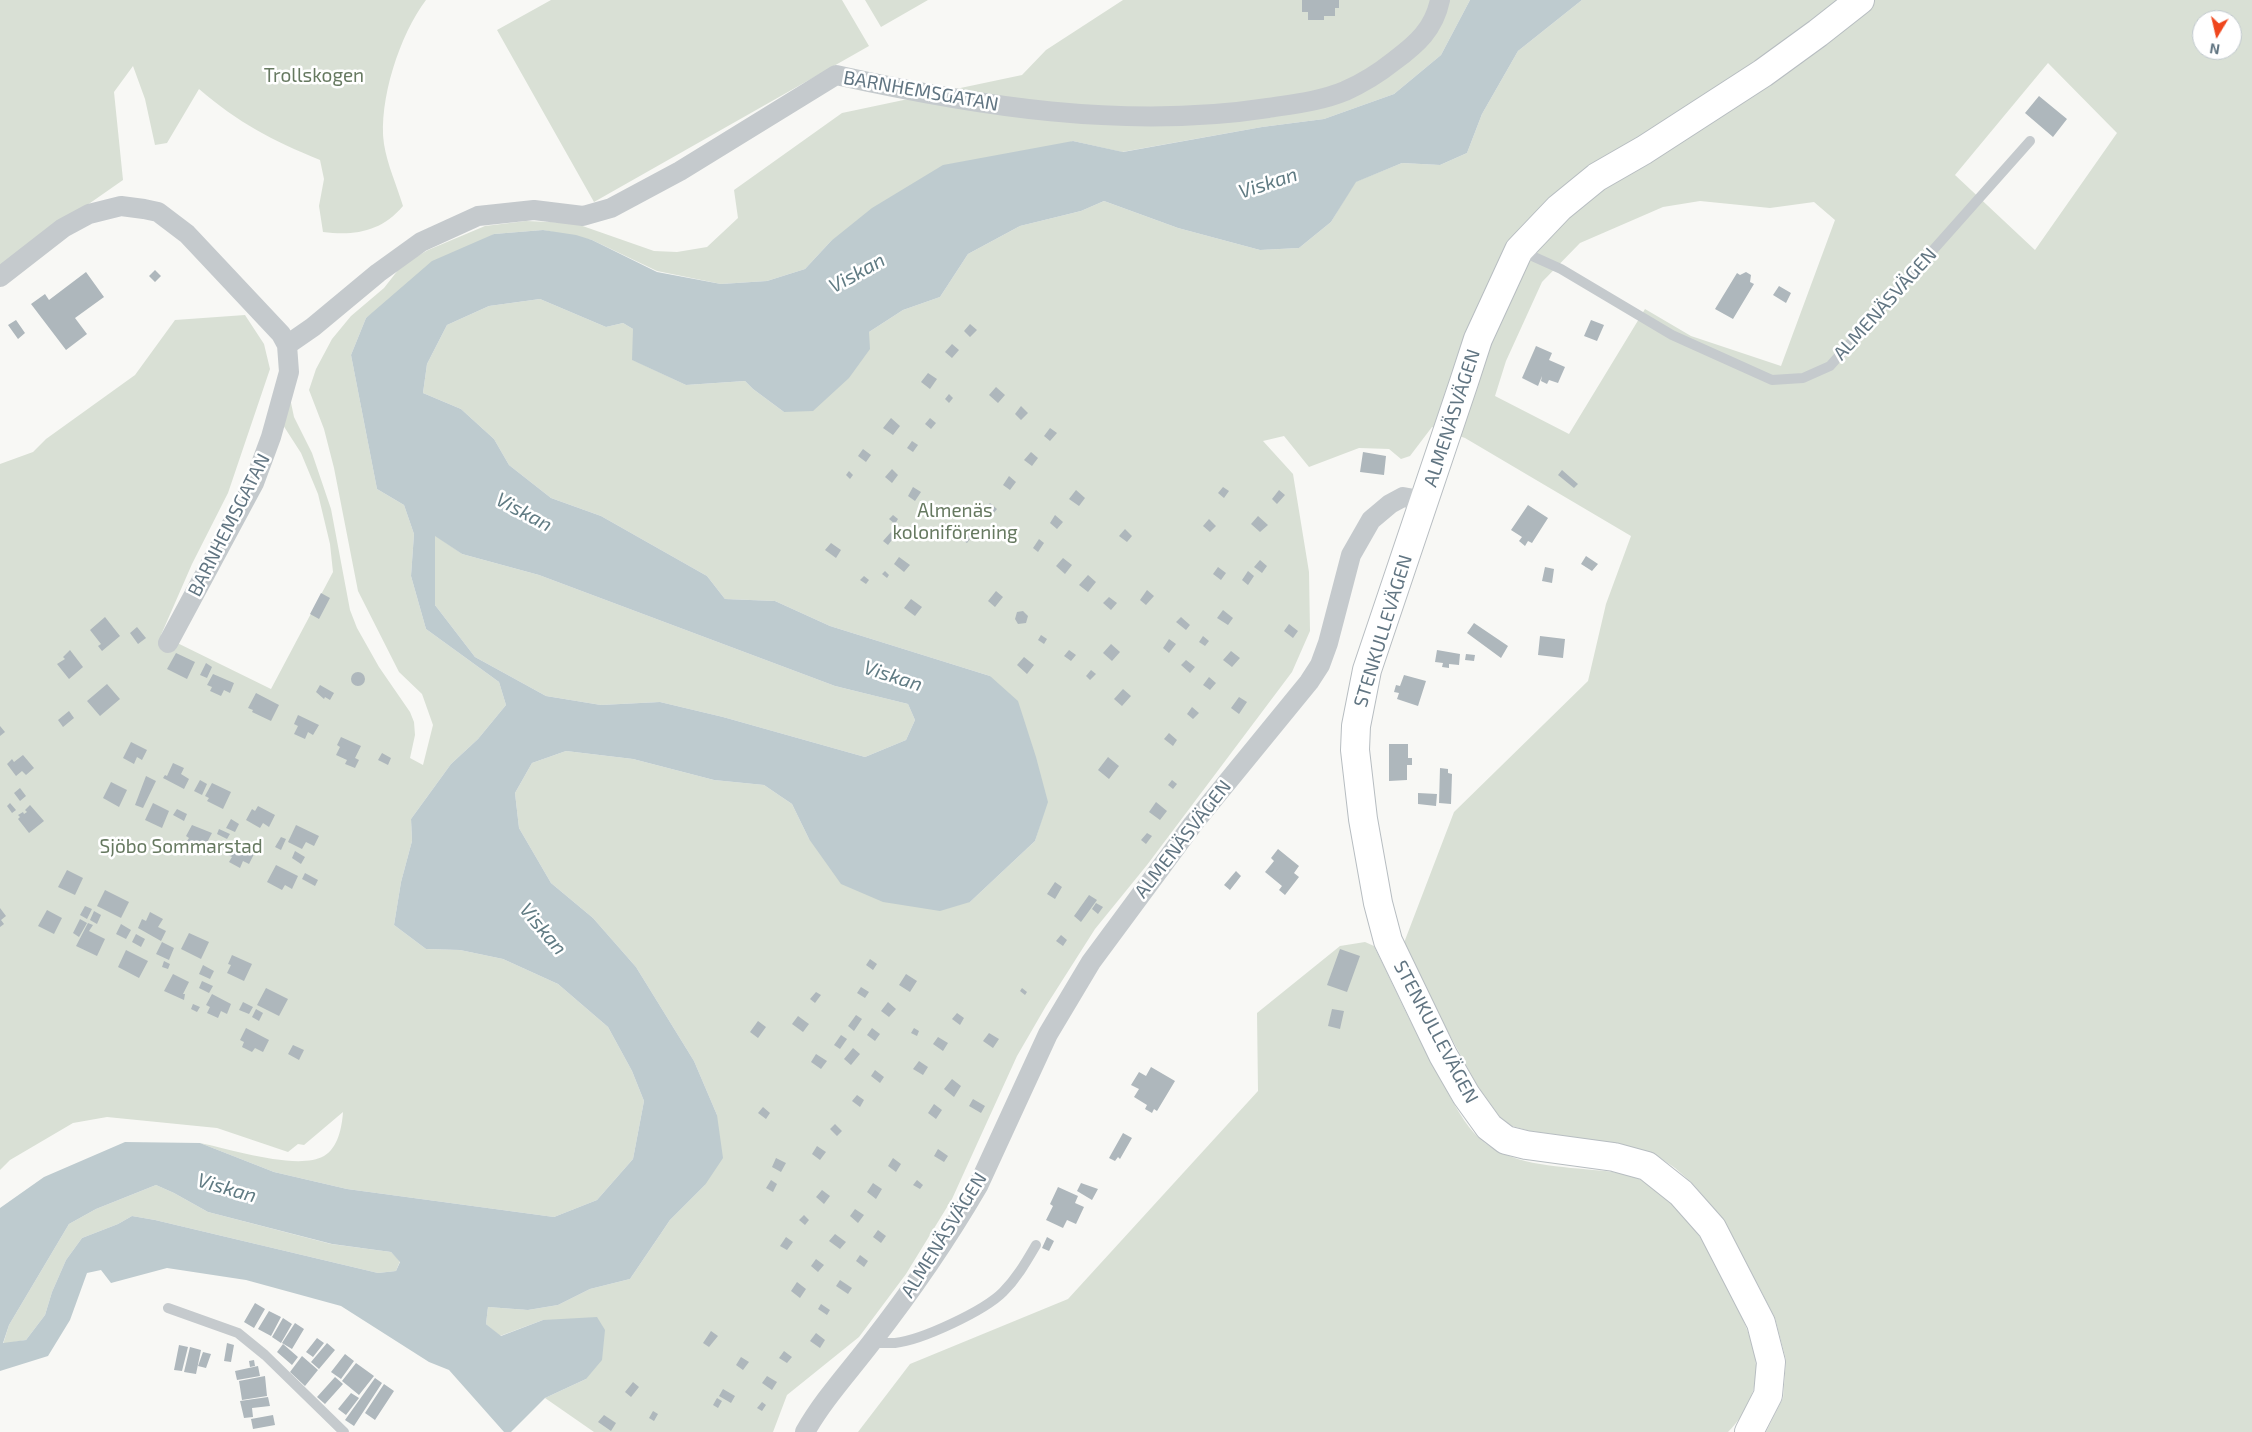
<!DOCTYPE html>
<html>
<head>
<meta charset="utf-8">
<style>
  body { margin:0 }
  #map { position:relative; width:2252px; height:1432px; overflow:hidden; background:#f8f8f5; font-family:"Exo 2",sans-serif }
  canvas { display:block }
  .north { position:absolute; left:2192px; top:10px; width:50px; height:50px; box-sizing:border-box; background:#fff; border:1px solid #c0c8cd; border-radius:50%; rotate:189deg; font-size:14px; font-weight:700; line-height:20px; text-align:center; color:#617582 }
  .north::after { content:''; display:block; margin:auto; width:18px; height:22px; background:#ef461d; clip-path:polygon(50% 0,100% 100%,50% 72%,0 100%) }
</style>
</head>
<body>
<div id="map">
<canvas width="2252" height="1432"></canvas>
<div class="north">N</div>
</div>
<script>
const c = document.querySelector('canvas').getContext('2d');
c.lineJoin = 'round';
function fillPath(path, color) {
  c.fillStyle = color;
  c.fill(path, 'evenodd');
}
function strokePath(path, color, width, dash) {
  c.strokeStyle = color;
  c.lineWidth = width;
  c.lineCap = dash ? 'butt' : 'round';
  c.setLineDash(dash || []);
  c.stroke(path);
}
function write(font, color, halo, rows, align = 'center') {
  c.font = font + ' "Exo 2",sans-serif';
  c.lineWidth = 5;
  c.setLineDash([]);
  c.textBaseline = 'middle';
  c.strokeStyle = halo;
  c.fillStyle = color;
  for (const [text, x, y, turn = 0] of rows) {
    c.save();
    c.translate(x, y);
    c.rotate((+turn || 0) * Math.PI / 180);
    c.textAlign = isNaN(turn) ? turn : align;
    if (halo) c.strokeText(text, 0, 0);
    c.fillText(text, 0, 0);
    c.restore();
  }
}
const green = new Path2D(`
  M0 0H426C400 34 378 101 384 144 387 164 397 186 403 206 381 232 354 236 323 232L319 206 324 179 320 160C271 140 239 123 199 89L167 143 155 145 145 99 133 66 114 92 123 180 0 266Z
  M551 0H842L869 46 594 202 497 30Z
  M865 0H928L881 27Z
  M1123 0H1470L1441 55 1394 94 1324 119 1262 127 1122 152 1073 141 831 241 805 269 767 281 721 284 657 271 592 240 543 230 494 234 366 318 351 355 377 489 404 505 414 534 411 576 426 629 499 682 506 705 478 739 451 764 411 819 412 841 401 882 394 925 426 949 460 950 503 959 558 984 608 1027 632 1071 644 1101 633 1159 597 1200 554 1217 347 1189 274 1172 200 1143C230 1149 298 1171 324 1156 338 1148 342 1127 343 1112L304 1145 298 1144 288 1152 217 1128 107 1117 73 1123 10 1160 0 1170V464L33 452 46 439 135 375 175 320 245 315 264 344 270 369 228 493 192 564 161 635 271 689 333 572 330 544 318 494 301 453 283 425 290 398 294 417 312 453 331 509 350 610 357 628 379 667 410 712 414 722 415 735 410 758 423 765 433 725 422 694 399 672 358 591 334 468 324 429 309 390 316 369 332 339 351 316 384 288 402 265 428 250 485 226 526 221 574 223 654 251 677 252 707 247 738 218 734 190 842 113 1022 75 1046 50Z
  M1582 0H2252V1432H1766L1783 1398 1786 1360 1775 1318 1724 1220 1692 1183 1675 1168 1653 1153 1616 1143 1530 1131 1512 1126 1499 1116 1478 1087 1402 948 1454 812 1588 681 1606 604 1631 536 1465 438 1432 427 1410 456 1401 459 1389 449 1359 448 1309 467 1284 436 1263 441 1293 474 1309 572 1310 631 1292 672 1147 865 1095 929 1046 1006 1017 1056 952 1199 906 1274 859 1337 787 1395 773 1432H594L545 1398 586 1379 543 1320 500 1336 486 1324 488 1307 528 1310 558 1305 590 1289 630 1279 670 1220 705 1185 717 1115 694 1061 636 967 593 918 551 883 519 828 515 793 532 763 566 751 633 759 714 780 764 785 792 804 809 839 970 902 1035 841 1047 802 990 676 830 626 775 601 725 599 707 576 601 516 551 498 509 465 494 439 461 409 423 393 427 364 447 325 489 306 540 299 606 327 623 323 633 329V360L686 385 745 381 753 389 784 412 869 332 903 310 940 297 968 254 1020 226 1081 211 1104 201 1178 228 1260 250 1299 248 1331 222 1355 182 1402 163 1440 165 1467 153 1482 114 1518 51ZM2202 20H2232V50H2202ZM2048 63 2117 133 2035 250 1955 175ZM1700 201 1770 208 1814 202 1835 220 1781 366 1691 336 1645 309 1569 434 1495 396 1506 361 1542 282 1580 243 1663 207Z
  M435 535 462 554 539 575 835 686 908 704 915 720 906 740 865 757 723 717 660 702 601 705 546 696 475 657 435 605Z
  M1365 942 1374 946C1397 993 1419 1042 1445 1087 1454 1104 1465 1125 1479 1138 1508 1165 1555 1166 1593 1170 1609 1171 1626 1173 1641 1180 1662 1191 1687 1218 1700 1237 1717 1263 1756 1336 1756 1365 1757 1391 1747 1413 1728 1432H858L910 1364 1068 1299 1258 1091 1257 1013 1340 946Z
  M156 1185 174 1193 208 1212 331 1244 391 1252 400 1261 396 1271 378 1273 155 1220 132 1216 118 1224 82 1238 66 1260 52 1292 45 1315 26 1340 3 1344 9 1325 69 1224 96 1209Z`);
const water = new Path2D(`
  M1470 0H1582L1518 51 1482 114 1467 153 1440 165 1402 163 1356 182 1331 222 1299 248 1260 250 1178 228 1104 201 1081 211 1020 226 968 254 940 297 903 310 869 332 870 349 849 378 813 411 784 412 753 389 745 381 686 385 632 360 633 329 623 323 606 327 540 299 489 306 447 325 427 364 423 393 461 409 494 439 509 465 551 498 601 516 707 576 725 599 775 601 830 626 990 676 1018 701 1036 757 1048 802 1035 841 970 902 940 911 883 902 841 884 809 839 792 804 764 785 714 780 633 759 566 751 532 763 515 793 519 828 551 883 593 918 636 967 694 1061 717 1115 723 1158 705 1185 670 1220 630 1279 590 1289 558 1305 528 1310 488 1307 486 1324 501 1336 543 1320 597 1317 605 1330 602 1360 586 1379 545 1398 511 1432H504L449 1370 429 1362 341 1306 246 1280 167 1268 111 1283 101 1270 87 1273 70 1320 48 1356 0 1371V1208L44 1177 125 1142 200 1143 274 1172 347 1189 554 1217 597 1200 633 1159 644 1101 632 1071 608 1027 558 984 503 959 460 950 426 949 394 925 401 882 412 841 411 819 451 764 478 739 506 705 499 682 426 629 411 576 414 534 404 505 377 489 351 355 366 318 432 261 494 234 543 230 576 235 592 240 657 272 721 284 767 281 805 269 831 241 872 208 943 165 1073 141 1123 152 1262 127 1324 119 1394 94 1441 55ZM435 536 462 554 539 575 835 686 908 704 915 720 906 740 865 757 723 717 660 702 601 705 546 696 475 657 435 605ZM156 1185 174 1193 208 1212 332 1244 391 1252 400 1262 396 1271 378 1273 155 1220 132 1216 118 1224 82 1238 66 1260 52 1292 45 1315 26 1340 3 1343 9 1325 69 1224 96 1209Z`);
const building = new Path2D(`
  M1302 0H1339V8H1335V16H1324V20H1308V12H1302Z
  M2039 96 2067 119 2053 137 2025 113Z
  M155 270 161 276 155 282 149 276Z
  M86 272 104 297 75 318 87 334 66 350 31 304 45 294 49 300Z
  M1746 272 1751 275 1750 282 1754 284 1733 319 1715 309 1737 273 1740 275Z
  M1779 286 1791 293 1786 303 1773 295Z
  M16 320 25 333 18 339 8 325Z
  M1591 320 1604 325 1597 341 1584 336Z
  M970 324 977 330 970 337 964 331Z
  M952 344 959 350 952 358 945 352Z
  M1536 346 1552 353 1549 360 1565 367 1558 383 1549 380 1547 384 1541 381 1542 376 1538 386 1522 378Z
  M928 373 937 379 930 389 921 382Z
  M996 387 1005 395 998 403 989 395Z
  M949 394 953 398 949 403 945 399Z
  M1021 406 1028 413 1021 420 1015 414Z
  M891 418 900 426 893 435 883 428Z
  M930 418 936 423 931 429 925 424Z
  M1050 428 1057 433 1050 441 1044 436Z
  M912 441 918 445 913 452 907 448Z
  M863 449 871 455 866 462 858 456Z
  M1031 452 1038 458 1032 466 1024 460Z
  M1363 452 1386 456 1384 475 1360 472Z
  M892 469 898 475 892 483 885 477Z
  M1562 470 1578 484 1574 488 1558 475Z
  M849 471 853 475 850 479 846 475Z
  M1009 476 1016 482 1010 490 1003 485Z
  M913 487 921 492 915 501 908 496Z
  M1223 487 1229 491 1224 498 1218 493Z
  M1076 490 1085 498 1079 506 1069 499Z
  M1279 490 1285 495 1277 504 1272 499Z
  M990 503 997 509 992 515 985 509Z
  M1528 505 1548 518 1532 543 1528 541 1525 546 1519 541 1522 537 1511 530Z
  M893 515 898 519 895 524 889 519Z
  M1055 515 1063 522 1057 529 1050 523Z
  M1258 516 1268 525 1260 532 1251 524Z
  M1209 519 1216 526 1210 532 1203 526Z
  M966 529 973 535 967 543 960 538Z
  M1125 529 1132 536 1127 542 1119 536Z
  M891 532 895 536 888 545 883 541Z
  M1039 539 1044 543 1038 552 1033 548Z
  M831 543 841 550 836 558 825 550Z
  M1586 556 1598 564 1592 571 1581 564Z
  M899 557 910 565 904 572 894 564Z
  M1063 558 1072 565 1065 574 1056 566Z
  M1260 560 1267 566 1262 573 1254 567Z
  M1218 567 1226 573 1221 580 1213 574Z
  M1545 567 1554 569 1552 583 1542 581Z
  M885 571 889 575 887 578 882 574Z
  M1248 571 1254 576 1248 585 1242 580Z
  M1088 575 1096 582 1088 592 1079 585Z
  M864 576 869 580 866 584 860 580Z
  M1147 590 1154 596 1146 605 1140 600Z
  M996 591 1003 597 995 607 988 601Z
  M321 593 330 598 319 619 310 614Z
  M1109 597 1117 603 1111 610 1103 603Z
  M911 599 922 607 915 616 904 608Z
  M1223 610 1233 618 1228 625 1217 618Z
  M1023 611 1028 616 1026 623 1018 624 1015 619 1017 612Z
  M105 617 120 636 102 651 98 646 101 644 90 630Z
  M1181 617 1190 625 1186 630 1176 622Z
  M1474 623 1508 646 1501 658 1467 633Z
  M1289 624 1298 631 1293 638 1284 631Z
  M137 627 146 638 138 644 130 633Z
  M1041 635 1047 639 1044 644 1038 640Z
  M1203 636 1209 641 1205 646 1199 642Z
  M1540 636 1565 639 1563 658 1538 655Z
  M1169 639 1176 644 1169 653 1163 648Z
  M1111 644 1120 652 1112 661 1103 653Z
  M70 650 83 667 69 679 57 664 65 659 63 657Z
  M1069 650 1076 655 1071 661 1064 656Z
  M1437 650 1460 654 1459 665 1449 664V668L1442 667 1443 663 1435 662Z
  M1231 651 1240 658 1232 667 1223 660Z
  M176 653 195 662 187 679 167 669Z
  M1466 654 1475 655 1474 661 1465 660Z
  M1024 657 1034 665 1027 674 1017 665Z
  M1186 660 1195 667 1190 673 1181 665Z
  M206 663 212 667 207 678 200 675Z
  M1091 670 1096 674 1090 680 1086 676Z
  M351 679a7 7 0 1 1 14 0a7 7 0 1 1-14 0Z
  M213 674 234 683 230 693 224 690 221 696 210 691 212 687 207 685Z
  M1404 675 1426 681 1418 706 1397 699 1399 693 1394 692 1396 685 1400 686Z
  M1209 677 1216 683 1210 690 1203 685Z
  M107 684 120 699 100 716 87 701Z
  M320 685 334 693 330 700 325 697 324 699 316 692Z
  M1123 689 1131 696 1122 706 1114 699Z
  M256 693 279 705 271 721 252 712 253 710 248 708Z
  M1239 697 1247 702 1239 714 1231 708Z
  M1192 707 1199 713 1193 719 1187 714Z
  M69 711 74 718 63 727 58 720Z
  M298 715 319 725 313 735 308 732 305 739 294 734 298 726 294 724Z
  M0 726 5 732 0 736Z
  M1169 733 1177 740 1173 746 1164 739Z
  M341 737 361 746 355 758 359 760 355 768 345 764 347 760 336 755 340 747 337 745Z
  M131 742 147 750 142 760 137 757 134 764 123 758Z
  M1389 744H1408V758H1412V765H1407V780L1389 781Z
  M382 753 391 758 388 765 378 760Z
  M23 755 34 768 26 775 22 771 16 776 7 764 12 759 14 762Z
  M1108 757 1119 766 1109 779 1098 770Z
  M173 763 184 768 181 774 189 779 184 789 163 778 165 775 167 776Z
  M1440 768 1448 769V773L1452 774 1451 804 1439 803Z
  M146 776 156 781 143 808 135 805Z
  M200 780 207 784 202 795 194 791Z
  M1172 780 1177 784 1173 789 1168 785Z
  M111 782 127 790 119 807 103 798Z
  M212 783 231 792 223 809 207 801 209 798 205 796Z
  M20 788 26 796 20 801 14 793Z
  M1418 793 1437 794 1436 806 1418 804Z
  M1156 802 1167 811 1160 820 1149 812Z
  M10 803 16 810 12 813 7 806Z
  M153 803 169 811 162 828 145 820Z
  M30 805 44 821 29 833 18 819 20 817 18 815 23 812 24 814 27 812 25 810Z
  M258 806 275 815 269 827 263 823 260 828 246 820 252 809 255 811Z
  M177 809 187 814 184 821 173 815Z
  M231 819 239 824 235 832 226 828Z
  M192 825 212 833 203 850 187 841 189 838 186 836Z
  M296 825 319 836 314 846 306 842 302 849 288 842Z
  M219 829 230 834 227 839 217 834Z
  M1147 833 1152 836 1146 844 1141 840Z
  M281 837 286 839 281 850 275 847Z
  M234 844 254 854 249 864 243 861 240 868 229 862 232 857 228 855Z
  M1278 849 1299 866 1294 873 1299 877 1285 895 1279 890 1282 886 1265 872 1274 861 1271 858Z
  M295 851 305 857 301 864 292 858Z
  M276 865 298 876 292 889 285 885 282 890 267 882Z
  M67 870 83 878 75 895 58 887Z
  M1236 871 1241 876 1230 890 1224 885Z
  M305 873 318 880 315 886 302 879Z
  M1055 882 1062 887 1055 899 1047 894Z
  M105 890 129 902 121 918 97 906Z
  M1089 895 1097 900 1081 922 1074 916Z
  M1096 903 1103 907 1098 914 1092 909Z
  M85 906 92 909 87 919 80 915Z
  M0 908 6 916 1 920 4 924 0 927Z
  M47 910 62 918 54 934 38 926Z
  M94 911 101 915 97 924 90 920Z
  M150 912 163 919 158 927 166 931 161 941 138 928 142 919 146 921Z
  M80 919 87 923 79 937 73 933Z
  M88 923 93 925 89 931 105 939 97 956 76 946Z
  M121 924 131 930 126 939 116 934Z
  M189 933 209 942 201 959 181 949Z
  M136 934 145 939 141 947 132 942Z
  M1061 935 1067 940 1063 946 1056 941Z
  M162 942 174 948 169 960 156 954Z
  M1340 949 1360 956 1347 992 1327 985Z
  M126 950 148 961 139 978 118 967Z
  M232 955 252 964 244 981 227 973 231 965 228 964Z
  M870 959 877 964 873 970 866 965Z
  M164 961 170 964 168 969 162 967Z
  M203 965 214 971 210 979 199 974Z
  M173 974 189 982 183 994H185L184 1000 164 991Z
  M906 974 917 981 910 992 899 985Z
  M202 981 213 986 209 993 199 988Z
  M861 987 869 992 865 998 857 993Z
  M266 988 288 999 279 1016 257 1005Z
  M1022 988 1027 992 1025 995 1020 991Z
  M816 992 821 995 815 1003 810 999Z
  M212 994 231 1004 227 1014 221 1011 218 1018 207 1013 210 1007 206 1005Z
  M243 1002 253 1007 249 1014 239 1010Z
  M888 1002 896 1009 889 1017 881 1011Z
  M193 1004 200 1007 197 1012 191 1009Z
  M256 1009 263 1013 259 1021 252 1017Z
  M1332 1009 1344 1011 1340 1029 1328 1026Z
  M957 1013 964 1018 960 1025 952 1019Z
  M856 1015 862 1019 854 1031 848 1026Z
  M798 1016 809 1024 803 1032 792 1024Z
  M758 1021 766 1027 758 1038 750 1032Z
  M246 1028 269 1040 263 1052 255 1048 252 1052 242 1047 244 1042 240 1040Z
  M872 1028 880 1034 875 1041 867 1035Z
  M914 1028 919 1031 917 1036 911 1033Z
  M989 1033 999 1039 993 1048 983 1041Z
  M841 1035 847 1039 840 1049 834 1045Z
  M938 1037 948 1043 943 1051 933 1044Z
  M293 1045 304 1050 299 1060 288 1054Z
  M853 1048 860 1054 851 1065 844 1059Z
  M816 1054 827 1061 821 1069 811 1062Z
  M919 1061 928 1067 923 1075 913 1069Z
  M1151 1067 1175 1081 1157 1111 1154 1109 1152 1113 1145 1109 1147 1105 1134 1097 1139 1089 1131 1085 1139 1072 1146 1076Z
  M875 1070 884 1077 880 1083 871 1076Z
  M952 1079 961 1086 954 1097 944 1089Z
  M857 1095 864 1100 860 1107 852 1101Z
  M973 1099 985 1106 981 1113 969 1106Z
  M934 1104 942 1110 936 1119 928 1113Z
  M763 1107 770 1113 766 1119 758 1113Z
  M835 1124 842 1131 837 1136 830 1129Z
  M1123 1133 1132 1138 1120 1159 1118 1157 1115 1161 1109 1158Z
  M817 1146 826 1152 820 1160 812 1154Z
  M938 1149 948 1156 944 1162 934 1156Z
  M776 1158 786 1163 781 1172 772 1167Z
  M893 1158 901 1164 896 1172 888 1166Z
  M771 1180 777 1184 773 1192 766 1188Z
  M917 1180 923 1185 920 1189 913 1185Z
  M873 1183 882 1189 876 1199 867 1192Z
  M1081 1183 1098 1189 1092 1200 1077 1191Z
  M1058 1187 1078 1196 1075 1203 1084 1207 1076 1224 1067 1220 1063 1228 1046 1220 1053 1206 1050 1204Z
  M822 1190 830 1196 824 1204 816 1197Z
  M855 1209 864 1215 858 1223 850 1216Z
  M804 1215 809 1220 805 1225 799 1220Z
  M878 1230 886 1236 881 1243 873 1237Z
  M835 1234 846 1242 840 1249 829 1241Z
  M786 1237 793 1242 787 1250 780 1246Z
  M1047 1237 1054 1241 1049 1251 1042 1248Z
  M860 1255 868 1261 864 1267 856 1261Z
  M816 1259 824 1265 818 1272 811 1266Z
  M840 1280 852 1288 848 1294 836 1286Z
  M797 1282 806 1289 800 1298 791 1291Z
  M255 1303 265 1309 254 1328 244 1322Z
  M821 1304 830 1310 827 1315 818 1309Z
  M269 1311 281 1317 271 1336 258 1329Z
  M283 1318 292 1324 281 1343 272 1337Z
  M295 1323 304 1329 292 1349 282 1343Z
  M711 1331 718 1336 709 1347 703 1343Z
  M816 1333 825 1340 820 1348 810 1341Z
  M317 1338 324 1343 313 1357 306 1352Z
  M227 1343 234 1345 231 1362 224 1361Z
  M327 1343 335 1350 319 1369 311 1362Z
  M283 1344 298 1357 292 1365 277 1352Z
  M179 1345 188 1347 182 1371 174 1370Z
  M190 1347 201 1350 196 1374 184 1372Z
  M784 1351 792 1357 787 1363 779 1358Z
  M203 1352 211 1354 206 1368 198 1366Z
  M345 1354 354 1361 341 1379 331 1372Z
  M302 1356 318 1370 305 1386 290 1372Z
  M741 1357 749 1362 743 1370 736 1365Z
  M254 1360 255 1366 250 1367 249 1361Z
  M356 1363 374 1376 359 1395 342 1381Z
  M258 1366 260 1376 237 1380 235 1371Z
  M265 1376 267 1396 242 1400 239 1381Z
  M767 1376 777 1382 772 1390 762 1383Z
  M335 1377 343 1384 325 1404 317 1397Z
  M375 1378 382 1383 354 1426 345 1420Z
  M633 1382 639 1387 631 1397 625 1392Z
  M384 1384 394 1391 375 1420 365 1413Z
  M723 1389 735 1396 731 1403 719 1396Z
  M351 1393 359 1398 346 1415 338 1409Z
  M268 1397 270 1406 252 1408 253 1417 244 1418 240 1401Z
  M717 1398 722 1401 718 1408 713 1405Z
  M762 1402 766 1405 762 1411 757 1408Z
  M653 1411 658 1414 654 1421 649 1418Z
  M273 1415 275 1425 253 1429 251 1419Z
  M604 1415 616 1423 611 1431 598 1422Z`);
const lane = new Path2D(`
  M1521 251 1561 269 1672 335 1772 380 1803 378 1830 366 2030 141
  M168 1308 238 1333 265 1355 344 1432
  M872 1343C880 1343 888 1343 895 1343 922 1340 984 1311 1003 1292 1017 1278 1026 1262 1036 1245`);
const street = new Path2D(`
  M0 277 63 228 89 214 121 206 144 209 158 212 187 234 281 334 287 345 289 372 271 437 254 483 168 643
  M287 345 313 327 378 273 421 242 478 216 534 210 583 216 611 208 680 171 836 75C976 106 1125 130 1268 108 1294 104 1321 101 1345 91 1363 83 1379 73 1394 61 1417 44 1434 29 1440 0
  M805 1432C823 1400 848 1373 871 1343 910 1293 946 1241 978 1186L1048 1034 1091 962 1193 824 1309 682 1320 665 1328 643 1351 555 1371 520 1390 504 1403 497 1425 501`);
const secondary = new Path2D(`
  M1749 1432 1768 1395 1771 1362 1761 1323 1712 1228 1681 1193 1647 1166 1614 1157 1526 1145 1506 1140 1489 1127 1466 1095 1443 1055 1388 941 1378 903 1363 819 1355 750 1356 726 1367 670 1464 382 1478 339 1519 250 1559 208 1597 177 1644 150 1763 73 1818 33 1860 0`);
const parkNames = [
  ["Trollskogen",314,76],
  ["Almenäs",955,511],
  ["koloniförening",955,533],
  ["Sjöbo Sommarstad",181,847]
];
const streetNames = [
  ["BARNHEMSGATAN",921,91,10],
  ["ALMENÄSVÄGEN",1885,304,-48],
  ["ALMENÄSVÄGEN",1452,418,-72],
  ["BARNHEMSGATAN",229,525,-63],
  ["STENKULLEVÄGEN",1383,631,-73],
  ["ALMENÄSVÄGEN",1183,839,-52],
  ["STENKULLEVÄGEN",1436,1032,62],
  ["ALMENÄSVÄGEN",944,1235,-58]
];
const waterNames = [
  ["Viskan",1268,183,-18],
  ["Viskan",857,273,-29],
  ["Viskan",524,512,28],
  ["Viskan",893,676,18],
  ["Viskan",543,929,50],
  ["Viskan",227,1188,16]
];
fillPath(green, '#d9e0d5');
fillPath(water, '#becbcf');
fillPath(building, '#aeb7bc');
strokePath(secondary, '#b7bdc1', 30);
strokePath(lane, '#c5cacd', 10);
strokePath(street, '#c5cacd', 20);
strokePath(secondary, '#fff', 28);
write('19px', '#667960', '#fff', parkNames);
write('19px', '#617582', '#fff', streetNames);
write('italic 20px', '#607b83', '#fff', waterNames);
</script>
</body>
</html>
